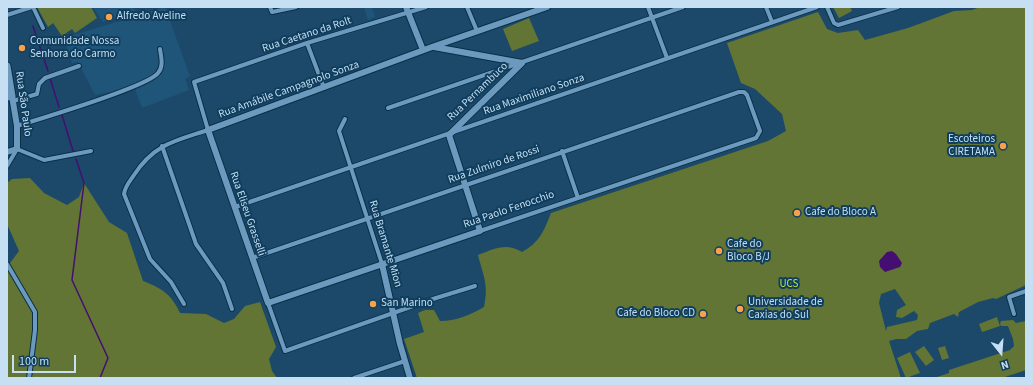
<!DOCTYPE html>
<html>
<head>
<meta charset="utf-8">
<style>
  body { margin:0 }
  #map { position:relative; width:1033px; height:385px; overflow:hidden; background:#1c4969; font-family:"Source Sans 3",sans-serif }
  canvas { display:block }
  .frame { position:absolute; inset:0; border:8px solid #c7dff2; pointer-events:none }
  .north { position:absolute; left:981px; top:333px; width:40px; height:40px; -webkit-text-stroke:3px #0f3e5e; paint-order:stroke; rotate:163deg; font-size:11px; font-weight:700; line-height:16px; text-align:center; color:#c7dff2 }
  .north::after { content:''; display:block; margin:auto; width:14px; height:18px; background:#c7dff2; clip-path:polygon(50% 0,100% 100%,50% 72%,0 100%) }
  .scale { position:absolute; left:12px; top:355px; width:64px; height:18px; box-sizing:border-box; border:2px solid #c7dff2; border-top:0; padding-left:5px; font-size:12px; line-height:14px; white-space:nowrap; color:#c7dff2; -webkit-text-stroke:3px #0f3e5e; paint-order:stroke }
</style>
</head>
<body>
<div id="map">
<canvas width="1033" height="385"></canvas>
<div class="frame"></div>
<div class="north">N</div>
<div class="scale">100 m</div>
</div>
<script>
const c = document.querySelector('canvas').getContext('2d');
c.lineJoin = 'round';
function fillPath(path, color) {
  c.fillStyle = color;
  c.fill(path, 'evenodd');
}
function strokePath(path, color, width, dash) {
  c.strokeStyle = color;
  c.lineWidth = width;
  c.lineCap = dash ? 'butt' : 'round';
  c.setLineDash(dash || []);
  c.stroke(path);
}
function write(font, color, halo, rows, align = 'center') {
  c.font = font + ' "Source Sans 3",sans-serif';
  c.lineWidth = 4;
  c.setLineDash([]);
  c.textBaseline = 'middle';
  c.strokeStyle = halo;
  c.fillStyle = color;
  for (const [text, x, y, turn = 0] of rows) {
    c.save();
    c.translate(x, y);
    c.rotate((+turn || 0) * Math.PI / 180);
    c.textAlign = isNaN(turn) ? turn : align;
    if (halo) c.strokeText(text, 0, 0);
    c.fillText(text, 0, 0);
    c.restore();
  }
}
const built = new Path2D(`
  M93 7H133L136 12 103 22Z
  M165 7 190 76 185 79 189 90 142 108 134 87 95 95 78 62 72 63 64 38Z
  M364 7H372L375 17 368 20Z`);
const green = new Path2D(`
  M37 7H91L97 18 75 33 72 29 62 36 53 23 48 27Z
  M833 7H850L852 11 839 18Z
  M980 7H1026V285L996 299 993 298 978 302 959 312 958 317 954 314 930 323 928 329 917 331 906 339H896L889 341 901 378H417L404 339 424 332 418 313 425 310H434L440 321C456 321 470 315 484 307 489 285 483 275 478 255 494 249 506 242 522 252 539 243 544 231 551 213L768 141 786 131 782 114 755 89 741 83 727 43 818 12 827 29 838 33 858 30 865 40 908 28 954 11 972 10ZM895 289 906 305 897 310 896 317 902 318 914 311 918 315 917 320 887 327 886 331 879 303 881 294Z
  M529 18 539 41 512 51 503 29Z
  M30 178 44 193 67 205 79 197 84 183 109 222 127 233 143 281C162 288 172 295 180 313L206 314 224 323 234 319 245 306 260 302 276 347 269 359 272 371 277 378H7V267L19 251 7 224V183L12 179Z
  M997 317 1000 326 982 332 979 324Z
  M1013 320 1016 323 1026 321V370L1002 378H934L949 373V370L1010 350 1014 346 1013 339 1008 326H1001L1000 324 1001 321Z
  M924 346 934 360 926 366 915 352Z
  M945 346 949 358 942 360 938 348Z
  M910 352 920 373 906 378 897 358Z`);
const water = new Path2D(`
  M892 251 896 254 902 263 900 267 885 272 880 267 879 261 887 252Z`);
const stream = new Path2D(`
  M33 26 48 71
  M50 78 59 107
  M62 115 73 151
  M76 159 84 183 72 280 108 358 100 378`);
const minor = new Path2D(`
  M33 7 43 28
  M270 7 272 12 296 7
  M467 7 477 31
  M648 7 667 58
  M766 7 772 22
  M827 7 834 23 838 25 898 7
  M7 15 32 7
  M307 43 324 88
  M13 101 37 94 39 84 45 78 79 66
  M388 108 683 7
  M345 119 339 131 382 264
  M17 126C39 119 148 87 158 73 164 66 161 57 160 49
  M162 146 196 244 223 283 232 309
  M562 151 578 198
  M7 166 17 149 44 160 91 151
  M235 207 817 7
  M252 258 739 92H744L747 95 760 131 756 138 480 231
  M7 264 35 312V330L29 378
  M268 303 285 351 436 298 475 286
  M184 304 171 282 150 259 124 194C125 186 130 181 134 175 154 144 175 141 208 130L194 82 307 43 426 7
  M1014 314 1009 297 1026 291
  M354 378 405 361`);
const tertiary = new Path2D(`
  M406 7 423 50
  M434 47 522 63
  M522 63 449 135 480 231 268 303 208 130 432 47 547 7
  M7 152 17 149V126L12 96
  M382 264 400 344 410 378`);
const secondary = new Path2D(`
  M7 66 12 96 7 97`);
const markers = [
  [109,17,4,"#f7a14a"],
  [22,48,4,"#f7a14a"],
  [1003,146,4,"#f7a14a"],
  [797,213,4,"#f7a14a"],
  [719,251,4,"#f7a14a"],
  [373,304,4,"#f7a14a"],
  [740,309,4,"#f7a14a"],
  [703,314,4,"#f7a14a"]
];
const poiNames = [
  ["Alfredo Aveline",117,17],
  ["Comunidade Nossa",30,42],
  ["Senhora do Carmo",30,55],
  ["Escoteiros",995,140,"right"],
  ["CIRETAMA",995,153,"right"],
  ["Cafe do Bloco A",805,213],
  ["Cafe do",727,245],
  ["Bloco B/J",727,258],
  ["Universidade de",748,303],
  ["Caxias do Sul",748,316],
  ["San Marino",381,304],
  ["Cafe do Bloco CD",695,314,"right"]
];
const streetNames = [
  ["Rua Caetano da Rolt",307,35,-18],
  ["Rua Amábile Campagnolo Sonza",289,90,-20],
  ["Rua Pernambuco",478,92,-44],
  ["Rua Maximiliano Sonza",534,95,-19],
  ["Rua São Paulo",23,104,82],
  ["Rua Zulmiro de Rossi",494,165,-19],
  ["Rua Paolo Fenocchio",509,210,-19],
  ["Rua Eliseu Grasselli",247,214,71],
  ["Rua Bramante Mion",385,244,73]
];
const parkNames = [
  ["UCS",789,285]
];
fillPath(built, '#1f5579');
fillPath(green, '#627534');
fillPath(water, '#450e72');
strokePath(stream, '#450e72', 1.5);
strokePath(minor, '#0b2e46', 6);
strokePath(tertiary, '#0b2e46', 8);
strokePath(secondary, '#0b2e46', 9);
strokePath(minor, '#6c9abf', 4);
strokePath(tertiary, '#6c9abf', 6);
strokePath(secondary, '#6c9abf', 7);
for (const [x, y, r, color] of markers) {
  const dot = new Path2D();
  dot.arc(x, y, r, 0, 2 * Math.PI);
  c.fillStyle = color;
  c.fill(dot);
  strokePath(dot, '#0f3e5e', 1.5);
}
write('11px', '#c7dff2', '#0f3e5e', poiNames, 'left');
write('11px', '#c7dff2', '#0f3e5e', streetNames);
write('11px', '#bae244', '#0f3e5e', parkNames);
</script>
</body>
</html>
